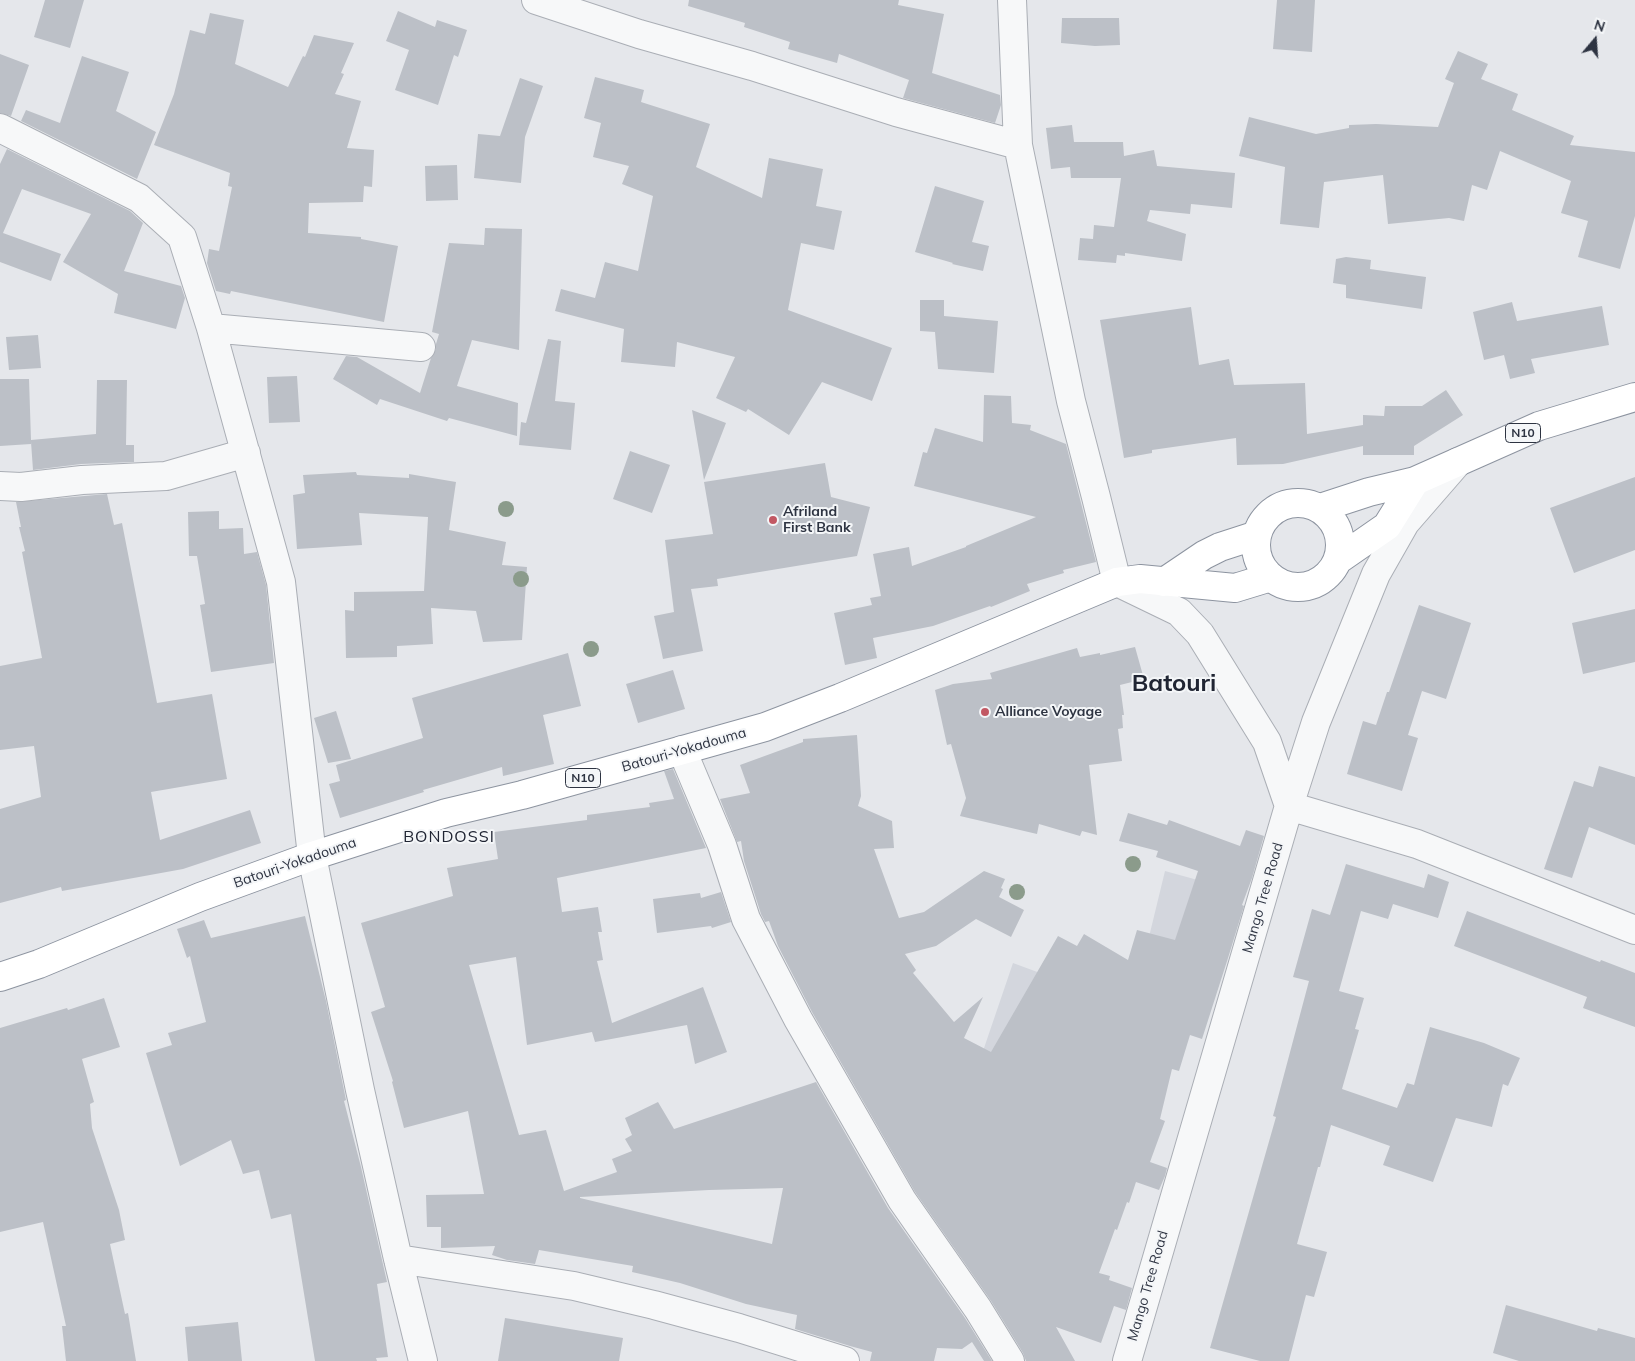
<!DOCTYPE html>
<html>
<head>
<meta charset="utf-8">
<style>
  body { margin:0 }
  #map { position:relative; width:1635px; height:1361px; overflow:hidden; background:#e5e7eb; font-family:Mulish,sans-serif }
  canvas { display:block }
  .north { position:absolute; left:1570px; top:15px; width:50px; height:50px; -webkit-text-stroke:4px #f4f6f8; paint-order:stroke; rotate:18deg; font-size:14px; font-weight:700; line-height:20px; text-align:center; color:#2e3442 }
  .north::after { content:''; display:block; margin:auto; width:18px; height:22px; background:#2e3442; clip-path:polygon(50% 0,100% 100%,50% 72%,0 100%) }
</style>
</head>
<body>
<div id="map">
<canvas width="1635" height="1361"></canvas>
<div class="north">N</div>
</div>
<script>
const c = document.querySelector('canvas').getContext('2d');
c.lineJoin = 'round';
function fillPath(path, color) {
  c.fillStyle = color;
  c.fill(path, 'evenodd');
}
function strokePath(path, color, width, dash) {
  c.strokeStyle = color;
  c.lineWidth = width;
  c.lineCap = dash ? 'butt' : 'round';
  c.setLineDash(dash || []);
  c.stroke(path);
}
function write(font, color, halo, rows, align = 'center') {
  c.font = font + ' Mulish,sans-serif';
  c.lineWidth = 4;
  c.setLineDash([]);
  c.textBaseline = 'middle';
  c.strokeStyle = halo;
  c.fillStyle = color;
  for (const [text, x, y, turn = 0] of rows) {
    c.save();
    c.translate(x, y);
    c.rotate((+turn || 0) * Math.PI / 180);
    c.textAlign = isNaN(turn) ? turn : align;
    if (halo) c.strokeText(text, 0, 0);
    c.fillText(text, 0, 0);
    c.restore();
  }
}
const built = new Path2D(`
  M1165 871 1223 887 1180 1057 982 1054 1013 963 1132 1007Z`);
const building = new Path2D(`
  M45 0H84L70 48 34 37Z
  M689 0H899L898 5 944 14 932 73 1000 95 1001 105 995 123 903 98 909 80 839 54 837 63 788 49 790 42 744 27 745 23 688 6Z
  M1277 0H1315L1312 52 1273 49Z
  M398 11 435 27 437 20 467 30 458 57 454 55 438 105 395 90 409 50 386 41Z
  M210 13 244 20 235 64 288 87 303 56 305 57 314 35 354 43 341 73 344 74 335 94 361 101 347 148 374 150 372 187 364 186 363 202 309 203 308 233 361 237V239L398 246 384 322 231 291 230 294 216 291 207 263 209 249 219 251 232 187 228 186 230 173 154 145 174 94 190 30 205 34Z
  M1062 18H1119L1120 45 1095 46 1061 43Z
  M1458 51 1488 64 1481 79 1518 94 1512 110 1574 136 1570 145 1635 152V216L1620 269 1578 257 1588 221 1561 213 1571 181 1500 151 1487 190 1472 185 1464 221 1449 218 1388 224 1383 175 1324 182 1319 228 1280 224 1285 167 1239 156 1249 117 1316 134 1349 128V125L1376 124 1438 127 1454 83 1445 79Z
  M0 54 29 65 11 116 0 113Z
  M82 56 129 72 116 111 156 132 137 179 21 121 26 110 60 123Z
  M595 77 644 90 641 102 710 124 696 167 762 198 769 158 823 169 816 206 842 211 834 250 801 243 788 310 892 348 872 401 822 382 789 435 748 409 746 412 716 398 735 357 677 342 675 367 621 362 624 329 555 311 561 289 595 298 605 262 638 271 653 196 622 184 629 166 593 157 601 123 584 118Z
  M520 78 543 86 525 137 521 183 474 178 478 134 500 136Z
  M1072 125 1074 142H1123L1124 156 1154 150 1157 166 1235 173 1232 208 1191 204 1190 214 1150 210 1147 221 1186 234 1182 261 1125 253V256L1117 255 1116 263 1078 260 1080 238 1093 239 1094 225 1114 227 1121 178H1071L1070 167 1051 169 1046 128Z
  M7 149 130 211 143 223 124 271 181 286 185 298 176 329 114 313 118 294 63 262 91 214 22 189 3 233 61 254 51 281 0 262V164Z
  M457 165 458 200 426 201 425 166Z
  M935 186 984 201 972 242 989 246 983 271 952 264 953 263 915 252Z
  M485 228 522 229 519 350 472 340 457 386 518 403 517 436 449 418 447 421 380 399 377 405 333 379 346 356 357 357 420 393 431 358 436 349V344L439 334 432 332 449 243 484 245Z
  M1346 257 1371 260 1370 269 1426 277 1422 309 1346 298V285L1333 283 1336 259Z
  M920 300H944V316L998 321 994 373 938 369 935 332 920 331Z
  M1512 302 1517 321 1602 306 1609 345 1531 359 1535 373 1510 379 1504 355 1484 360 1473 312Z
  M1191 307 1199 365 1229 359 1234 385 1305 383 1307 434 1363 425V415L1384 416 1385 406H1422L1446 390 1463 415 1414 446V455H1363V446L1283 464 1237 465 1236 438 1152 450V453L1124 458 1100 320Z
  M38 335 41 368 9 370 6 337Z
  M548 339 561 341 555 401 575 403 571 450 519 445 521 422 526 423Z
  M297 376 300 422 269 423 267 377Z
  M0 379H29L31 440 96 434 97 380H127L126 445H134V462L81 464 33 470 31 442V444L0 446Z
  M984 395 1011 396 1012 423 1031 425 1030 430 1066 444 1096 562 1063 570 1064 573 1027 584 1030 591 991 607 990 606 933 626 873 638 877 658 845 665 834 613 872 605 870 598 881 596 873 554 909 547 912 566 966 547V546L1036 517 914 486 923 452 927 453 935 428 983 442Z
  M692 410 726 423 704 480Z
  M630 451 670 465 652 513 613 499Z
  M825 463 831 497 870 507 857 556 717 579 718 586 691 589 703 651 663 659 654 616 674 612 665 540 713 534 704 482Z
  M356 472 357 475 409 478V474L456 482 449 530 506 542 502 565 527 567 522 640 483 642 476 611 431 608 433 644 397 646V657L346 658 345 610 354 611V592L424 591 428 517 359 513 362 545 297 549 293 495 305 493 303 475Z
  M1635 477V550L1574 573 1550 508Z
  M107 494 114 525 122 523 157 703 212 694 227 779 151 792 160 840 250 810 261 843 183 869 62 891 61 887 0 903V809L41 797 34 746 0 750V666L42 658 22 552 25 551 19 527H21L16 502Z
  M219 511V529L243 528 244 554 257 552 266 585 274 663 211 672 200 605 205 604 197 556H189L188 512Z
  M1419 605 1471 623 1446 699 1422 691 1408 735 1418 738 1402 791 1347 774 1363 721 1376 725 1387 692H1389Z
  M1635 609V662L1583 674 1572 623Z
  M1135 647 1144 679 1120 685 1124 715H1122L1123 728 1118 729 1122 761 1089 765 1097 835 1082 831 1080 836 1039 824 1037 834 960 816 966 798 951 744 947 745 935 690 953 684 992 679 990 673 1077 648 1080 657 1100 653V655Z
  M568 653 581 706 543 715 554 764 503 776 502 767 423 790 424 792 340 818 329 784 340 781 336 765 423 738 412 698Z
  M673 670 685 709 638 723 626 684Z
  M336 711 351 759 328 763 314 718Z
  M857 735 861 796 858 806 892 821 894 848 874 849 899 918 924 912 984 871 1005 879 1001 888 1003 889 999 897 1024 910 1011 937 976 919 936 946 905 954 916 970 913 973 954 1022 983 997 964 1038 991 1052 1058 936 1077 946 1084 934 1128 960 1137 930 1175 940 1198 871 1156 857 1158 851 1119 841 1128 813 1167 825 1169 820 1240 846 1246 830 1264 836 1252 878 1242 905 1244 906 1228 958 1202 1039 1190 1035 1179 1071 1172 1069 1160 1119 1165 1121 1150 1162 1167 1168 1165 1176 1159 1190 1136 1182 1129 1203 1127 1202 1117 1230 1115 1229 1099 1273 1110 1276 1109 1280 1132 1288 1126 1310 1114 1306 1101 1343 1056 1327 1075 1361H1026L1023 1353 991 1301 915 1192 812 1012 778 946 769 921 765 922 761 914 744 861 741 841 737 842 720 799 750 793 740 765 803 742V739Z
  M1599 766 1635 777V845L1589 827 1572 878 1544 869 1574 781 1593 787Z
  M673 769 706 848 557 878 562 912 598 907 602 932H598L603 960 597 961 612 1023 703 987 727 1052 695 1064 687 1025 595 1042 592 1032 527 1045 516 957 469 965 519 1135 546 1130 564 1191 617 1172 612 1159 632 1151 625 1139 632 1135 625 1118 658 1102 674 1129 816 1082 888 1208 965 1318 992 1361H984L972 1342 962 1349 937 1348 934 1361H870L872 1352 850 1346 795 1329 797 1315 746 1304 680 1283 632 1272 633 1266 539 1250 535 1264 507 1260 492 1255 495 1246 441 1248V1227H427L426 1195 484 1194 468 1111 404 1128 392 1082 393 1081 371 1012 385 1007 361 923 453 896 447 868 498 859 494 832 587 820V815L650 807 649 803 674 799 664 771ZM783 1188 772 1244 580 1198V1197L709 1190Z
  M1346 864 1424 888 1428 874 1449 882 1438 918 1393 904 1388 919 1361 911 1339 991 1364 998 1355 1029 1359 1030 1342 1089 1397 1108 1407 1083 1414 1085 1430 1027 1484 1043 1520 1058 1508 1086 1503 1084 1492 1127 1456 1118 1433 1182 1383 1165 1390 1146 1331 1125 1320 1167H1318L1297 1244 1327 1252 1314 1297 1306 1295 1289 1361H1260L1210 1348 1276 1117 1273 1116 1309 981 1293 977 1312 909 1330 915Z
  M721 892 731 922 712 928 711 926 657 933 653 899 700 893 701 898Z
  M1467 911 1600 962 1601 960 1635 973V1027L1583 1008 1587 997 1454 946Z
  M305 916 326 1001 346 1100 344 1101 361 1167 387 1282 377 1284 388 1357 376 1358 377 1361H315L291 1214 271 1219 259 1170 243 1174 231 1140 180 1166 146 1053 172 1045 168 1033 206 1022 190 956 187 958 177 929 204 920 211 938Z
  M104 998 120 1047 82 1059 94 1102 90 1104 92 1128 119 1210 125 1240 110 1244 125 1314 128 1313 136 1361H66L62 1326H66L43 1222 0 1232V1028L67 1008 68 1010Z
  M1506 1305 1597 1331 1598 1328 1635 1338V1361H1519L1493 1353Z
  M505 1318 623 1338 619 1361H498Z
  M238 1322 242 1361H188L185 1327Z`);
const street = new Path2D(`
  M536 0 639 34 752 66 896 112 1018 145
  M1012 0 1018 145 1071 401 1096 497 1117 582 1179 612 1200 634 1267 742 1289 806 1417 844 1635 930
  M0 128 139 198 182 237 211 328 281 582 312 856 360 1090 398 1259 423 1361
  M211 328 421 347
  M0 486 21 487 82 480 166 476 246 453
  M682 750 722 845 746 919 798 1019 902 1200 978 1309 1010 1361
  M398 1259 574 1286 654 1305 739 1328 845 1361
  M1127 1361 1289 806 1316 722 1376 574 1405 523 1458 462`);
const highway = new Path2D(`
  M1256 545a42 42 0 1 1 84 0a42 42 0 1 1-84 0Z
  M1320 508 1369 492 1415 481 1539 426 1635 397
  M1338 560 1387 526 1415 481
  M1164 582 1204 555 1220 547 1257 535
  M0 977 39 964 200 897 312 856 446 813 522 795 765 727 840 698 1117 582 1140 579 1235 588 1271 577`);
const trees = [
  [506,509],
  [521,579],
  [591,649],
  [1133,864],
  [1017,892]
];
const markers = [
  [773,520,5,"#c25863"],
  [985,712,5,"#c25863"]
];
const shields = [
  [1523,433,35],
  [583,778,35]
];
const shieldNames = [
  ["N10",1523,433],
  ["N10",583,778]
];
const poiNames = [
  ["Afriland",783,512],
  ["First Bank",783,528],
  ["Alliance Voyage",995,712]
];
const streetNames = [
  ["Batouri-Yokadouma",684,750,-16],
  ["Batouri-Yokadouma",295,863,-19],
  ["Mango Tree Road",1263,898,-74],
  ["Mango Tree Road",1148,1286,-74]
];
const quarterNames = [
  ["BONDOSSI",449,837]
];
const townNames = [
  ["Batouri",1174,684]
];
fillPath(built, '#d3d6dd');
fillPath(building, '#bcc0c7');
strokePath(street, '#aaaeb5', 30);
strokePath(highway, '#8d94a0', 30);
strokePath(street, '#f7f8f9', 28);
strokePath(highway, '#fff', 28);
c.fillStyle = '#8b9b8b';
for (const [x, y] of trees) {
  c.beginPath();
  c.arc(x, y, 8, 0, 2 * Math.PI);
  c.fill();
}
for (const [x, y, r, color] of markers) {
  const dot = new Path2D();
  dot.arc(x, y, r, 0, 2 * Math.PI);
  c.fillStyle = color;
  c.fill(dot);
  strokePath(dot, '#f4f6f8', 2);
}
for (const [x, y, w] of shields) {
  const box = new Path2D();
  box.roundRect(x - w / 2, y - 9.5, w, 19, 4);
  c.fillStyle = '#f4f6f8';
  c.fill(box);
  strokePath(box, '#2e3442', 1);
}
write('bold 12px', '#2e3442', null, shieldNames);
write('bold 14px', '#2e3442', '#f4f6f8', poiNames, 'left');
write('14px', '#2e3442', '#f4f6f8', streetNames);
c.letterSpacing = '1px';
write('16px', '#202533', '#f4f6f8', quarterNames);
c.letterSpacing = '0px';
write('bold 24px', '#202533', '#f4f6f8', townNames);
</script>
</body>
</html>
